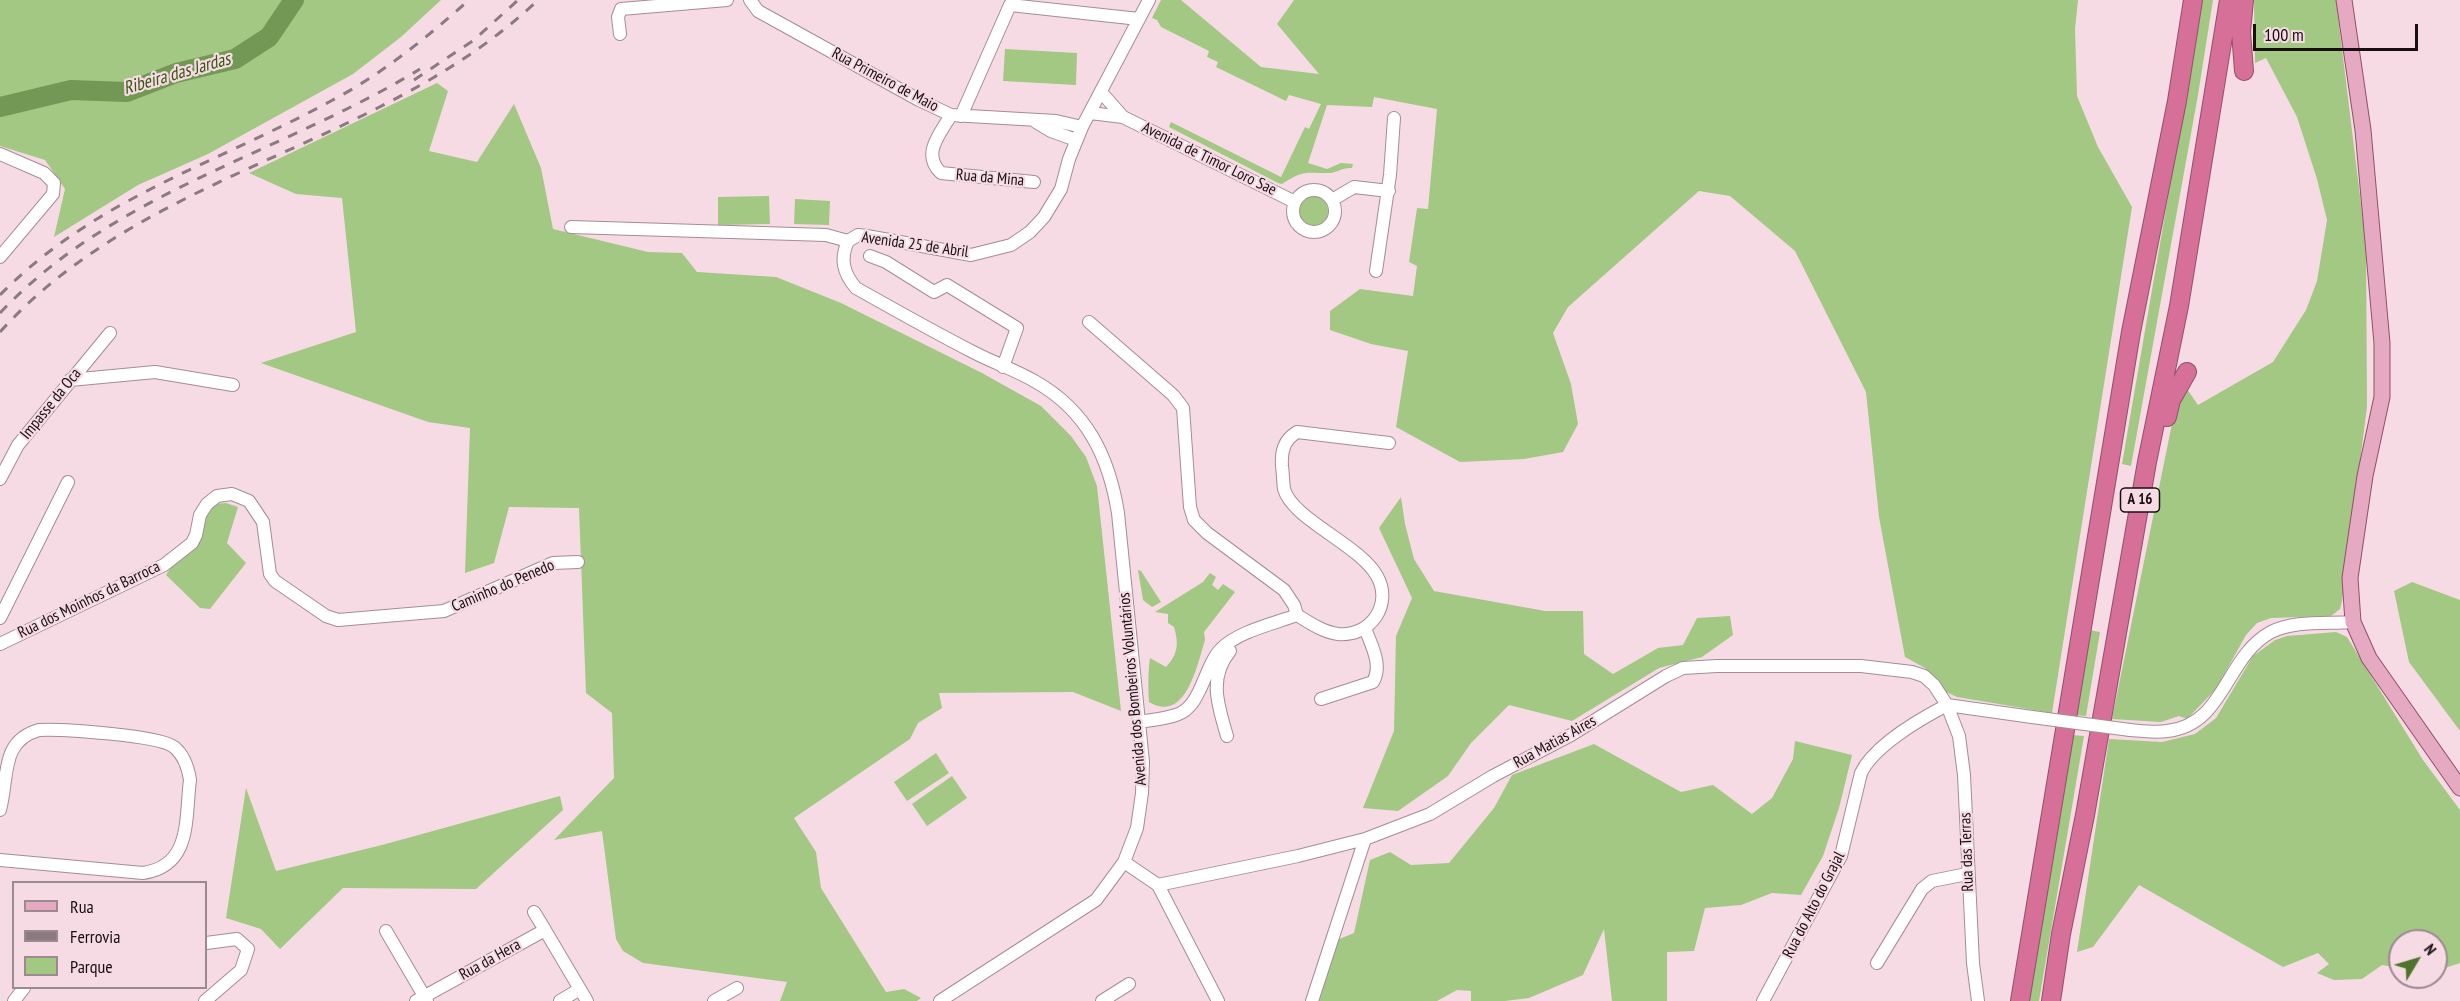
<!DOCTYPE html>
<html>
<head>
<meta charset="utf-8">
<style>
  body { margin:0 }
  #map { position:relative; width:2460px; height:1001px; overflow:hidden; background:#f6dbe4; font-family:"PT Sans Narrow",sans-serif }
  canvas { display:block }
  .legend { position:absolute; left:12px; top:881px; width:195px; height:108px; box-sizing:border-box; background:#f6dbe4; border:2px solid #9d8990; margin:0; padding:8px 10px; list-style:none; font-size:18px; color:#180f12 }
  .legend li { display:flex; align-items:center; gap:12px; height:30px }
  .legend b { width:30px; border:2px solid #9d8990 }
  .north { position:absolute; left:2388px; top:929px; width:60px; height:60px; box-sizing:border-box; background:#f6dbe4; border:2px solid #9d8990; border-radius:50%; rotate:52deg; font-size:16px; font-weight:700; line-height:24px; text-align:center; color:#180f12 }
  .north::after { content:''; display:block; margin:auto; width:21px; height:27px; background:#4f732c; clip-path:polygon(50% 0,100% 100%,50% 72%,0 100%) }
  .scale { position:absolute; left:2253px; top:24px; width:165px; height:27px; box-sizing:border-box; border:3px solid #180f12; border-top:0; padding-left:8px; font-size:18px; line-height:21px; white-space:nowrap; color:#180f12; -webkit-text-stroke:4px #f6dbe4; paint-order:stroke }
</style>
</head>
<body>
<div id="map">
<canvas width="2460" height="1001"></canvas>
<ul class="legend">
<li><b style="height:8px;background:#e6a9c2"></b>Rua</li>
<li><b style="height:8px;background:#8c7a80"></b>Ferrovia</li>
<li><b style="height:16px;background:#a2c884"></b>Parque</li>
</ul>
<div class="north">N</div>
<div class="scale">100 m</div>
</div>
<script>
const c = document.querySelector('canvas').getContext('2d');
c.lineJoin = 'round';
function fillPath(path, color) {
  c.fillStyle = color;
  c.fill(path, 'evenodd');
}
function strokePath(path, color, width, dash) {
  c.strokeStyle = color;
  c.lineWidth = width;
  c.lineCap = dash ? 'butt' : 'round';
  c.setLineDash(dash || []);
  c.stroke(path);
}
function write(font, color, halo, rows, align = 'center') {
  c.font = font + ' "PT Sans Narrow",sans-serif';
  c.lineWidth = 4.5;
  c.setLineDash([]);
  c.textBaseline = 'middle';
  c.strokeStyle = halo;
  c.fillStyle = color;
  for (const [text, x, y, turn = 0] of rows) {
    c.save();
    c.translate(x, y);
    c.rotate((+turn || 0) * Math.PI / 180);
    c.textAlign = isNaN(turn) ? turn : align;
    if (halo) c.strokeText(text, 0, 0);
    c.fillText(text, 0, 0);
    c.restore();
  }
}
const green = new Path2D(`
  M0 0H441L401 37 353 74 208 154 138 185 54 237 65 189 45 160 0 146Z
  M1161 0H1181L1261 67 1319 74 1277 24 1294 0H2078L2075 29 2077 96 2098 147 2132 207 2052 713 1957 697 1942 690 1925 668 1905 657 1879 517 1866 392 1795 251 1730 196 1699 191 1568 307 1553 333 1571 384 1578 424 1563 452 1524 459 1460 462 1396 427 1408 351 1371 344 1330 330V311L1360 289 1413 296 1417 266 1409 262 1417 208 1428 209 1437 109 1374 97 1372 107 1327 105 1308 163 1327 169 1341 163 1353 164 1352 168C1343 167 1337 173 1328 173 1304 173 1304 170 1282 184L1278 183 1169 127 1171 122 1281 177 1305 127 1309 129 1321 104 1289 95 1286 101 1216 67 1218 62 1207 57 1209 51 1161 27 1157 20 1152 18Z
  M2202 0H2213L2198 95 2131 466 2122 464Z
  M2254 0H2336L2366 245 2367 407 2342 601 2340 609 2331 616 2271 618 2257 623 2246 635 2216 689 2187 719 2179 716 2161 722 2112 719 2176 404 2185 386 2198 405 2273 362 2306 310 2317 281 2327 220 2317 179 2297 117 2266 58 2255 63Z
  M1005 49 1077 53 1076 85 1003 81Z
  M437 83 448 91 429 151 477 162 514 104 541 168 553 229 648 252 682 253 697 272 776 277 841 303 982 373 1041 406 1071 436 1086 457 1097 486 1121 711 1073 692 939 693 942 708 918 723 910 739 794 818 816 852 821 888 886 992 904 989 921 998 917 1001H780L787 982 643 963 623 951 616 939 602 831 554 840 614 778 612 713 586 693 579 508 509 507 494 563 465 573 470 428 428 422 261 363 356 332 342 198 296 194 249 173Z
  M1298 211a15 15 0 1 1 30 0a15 15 0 1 1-30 0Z
  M769 196 770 224 718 225V197Z
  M795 199 830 201 829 225 794 224Z
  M1401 497 1405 524 1414 559 1434 591 1545 611H1583L1584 654 1613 674 1658 648 1683 645 1697 618 1730 616 1733 635 1702 657 1659 668 1572 721 1509 705 1471 743 1448 776 1398 811 1363 808 1394 731 1396 636 1412 598 1379 528Z
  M226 503 238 507 227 543 246 563 210 609 200 608 166 575 207 511 214 504Z
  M1138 570 1141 571 1161 602 1152 607 1143 600Z
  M1210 573 1216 577 1212 585 1218 590 1223 584 1235 592 1204 632 1205 640C1197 665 1186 724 1149 702 1148 686 1148 673 1150 658L1166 667C1178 654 1179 644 1174 627L1168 623V614L1155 612 1203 582Z
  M2412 582 2460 600V731L2409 662 2394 591Z
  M2089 630 2100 632 2086 716 2076 715Z
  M2336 632 2347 637 2423 760 2460 810V963L2436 971V941H2400V968L2382 965 2362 979 2334 980 2317 973 2329 964 2318 953 2283 967 2139 885 2093 947 2077 952 2109 739 2162 742 2195 734 2216 718 2253 656 2275 640 2287 636Z
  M2072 735 2084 736 2039 1001H2028Z
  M1795 741 1852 755 1839 808 1823 856 1801 895 1772 893 1741 905 1705 908 1694 951 1667 952V1001H1612L1604 929 1583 975 1529 998 1505 1001H1471V991L1457 990 1437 1001H1319L1337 940 1354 933 1370 860 1390 852 1411 865 1449 863 1494 808 1512 775 1594 744 1681 792 1713 785 1752 814 1772 798 1793 759Z
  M936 753 949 773 907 801 894 782Z
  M952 776 967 798 927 826 912 804Z
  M246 788 276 871 382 845 560 796 563 810 476 889 343 888 280 949 261 929 226 918Z`);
const stream = new Path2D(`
  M76 89V86`);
const river = new Path2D(`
  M0 107 71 90 127 92 176 73 235 59 269 37 294 0`);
const minor = new Path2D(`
  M750 0 758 11 919 100 951 115 1056 121 1082 127
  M620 34 618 17 621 9 727 0
  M1101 92 1123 117
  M1090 113 1123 117 1295 202
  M951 115C940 134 921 154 941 173L1034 182
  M961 116 1010 5 1139 19
  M1036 122 1051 131 1076 140
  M0 154 44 173 54 183 53 194 0 257
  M1293 211a21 21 0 1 1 42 0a21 21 0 1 1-42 0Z
  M1332 200 1354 187 1389 191
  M571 227 826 235 848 241 858 235 867 236 971 255 1011 245 1030 232 1044 217 1061 189 1069 159 1082 127 1149 0
  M848 241C840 259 843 273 856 288 895 310 934 332 973 352 994 363 1016 370 1036 382 1087 411 1109 457 1118 513L1143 762 1142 793 1137 828 1124 862 1096 900 940 1001
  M870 256 886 262 934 292 947 285 1017 328 1003 367
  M1376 271 1390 175 1394 118
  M1089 322 1173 395 1183 408 1190 507 1194 520 1207 533 1284 590 1294 605 1297 615
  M70 380 155 372 233 385
  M0 479 18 445 110 333
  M1297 615C1310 623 1323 632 1338 634 1371 637 1393 604 1377 576 1360 545 1292 519 1284 489 1283 482 1283 473 1282 466 1281 451 1284 440 1297 432L1389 443
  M0 618 68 482
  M0 644 164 565 192 543 196 535 200 515 207 504 217 496 232 494 249 501 263 522 270 574 275 581 326 616 338 620 444 611 553 563 578 562
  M1321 699 1373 682C1383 665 1371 645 1365 628
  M1947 705 2032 717
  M1139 722C1151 720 1164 719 1176 715 1202 707 1203 668 1221 649 1239 631 1273 624 1297 615
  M2130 730C2142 731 2155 733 2167 731 2225 725 2225 657 2271 632 2294 620 2327 624 2353 622
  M1227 736C1218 705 1208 678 1230 651
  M0 810C9 776 0 741 39 730 61 729 159 735 174 747 184 755 188 767 190 780 185 819 192 866 143 873L0 860
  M1124 862 1158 885 1218 1001
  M1158 885 1298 856 1365 839 1430 814 1493 776 1571 735 1666 676 1683 668 1717 666H1861L1912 672 1924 676 1934 685 1947 705 1959 736 1964 775 1973 963 1978 1001
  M545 930 587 1001
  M386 931 427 1001
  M1877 963 1922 889 1932 881 1967 874
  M14 1001 24 988
  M205 1001 241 970 248 949 237 939 206 943
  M416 1001 545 930 534 912
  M560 1001 580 989
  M714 1001 737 988
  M1102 1001 1129 984
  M1312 1001 1365 839
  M1763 1001 1841 856 1861 773C1874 746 1920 719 1947 705`);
const major = new Path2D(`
  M2344 0 2363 130 2382 343V397L2365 476 2350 578 2353 622 2369 658 2460 788`);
const highway = new Path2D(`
  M2244 0 2241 32 2244 71
  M2167 417 2171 400 2187 372
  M2020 1001 2131 332 2177 101 2193 0
  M2051 1001 2061 934 2085 815 2147 462 2179 306 2229 0`);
const rail = new Path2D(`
  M414 80 474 40 518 0
  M0 295C94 199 215 164 329 102 381 75 425 39 469 0
  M0 313C115 191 281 154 420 69
  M0 332C147 169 381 149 538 0`);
const minorBridge = new Path2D(`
  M2032 717 2130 730`);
const shields = [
  [2140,500,39]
];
const shieldNames = [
  ["A 16",2140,500]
];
const streetNames = [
  ["Rua Primeiro de Maio",885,80,28],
  ["Avenida de Timor Loro Sae",1209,159,26],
  ["Rua da Mina",990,178,5],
  ["Avenida 25 de Abril",915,245,8],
  ["Impasse da Oca",51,404,-51],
  ["Caminho do Penedo",503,586,-23],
  ["Rua dos Moinhos da Barroca",89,600,-26],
  ["Avenida dos Bombeiros Voluntários",1133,689,-95],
  ["Rua Matias Aires",1555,742,-29],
  ["Rua das Terras",1967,852,-92],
  ["Rua do Alto do Grajal",1814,905,-63],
  ["Rua da Hera",490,960,-29]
];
const waterNames = [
  ["Ribeira das Jardas",177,74,-16]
];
fillPath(green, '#a2c884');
strokePath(stream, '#586e41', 3);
strokePath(river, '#739755', 20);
strokePath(minor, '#a58c95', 14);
strokePath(major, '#944e6a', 17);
strokePath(highway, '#944e6a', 20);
strokePath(minor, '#fff', 12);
strokePath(major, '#e6a9c2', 15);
strokePath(highway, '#d67099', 18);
strokePath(rail, '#8c7a80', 3, [10, 10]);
strokePath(minorBridge, '#a58c95', 14, []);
strokePath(minorBridge, '#fff', 12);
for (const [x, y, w] of shields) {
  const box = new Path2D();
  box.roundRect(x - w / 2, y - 12, w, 24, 4.5);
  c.fillStyle = '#f6dbe4';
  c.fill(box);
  strokePath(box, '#180f12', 1.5);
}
write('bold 15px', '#180f12', null, shieldNames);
write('16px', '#180f12', '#f6dbe4', streetNames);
write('italic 18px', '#36570f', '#f6dbe4', waterNames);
</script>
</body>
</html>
